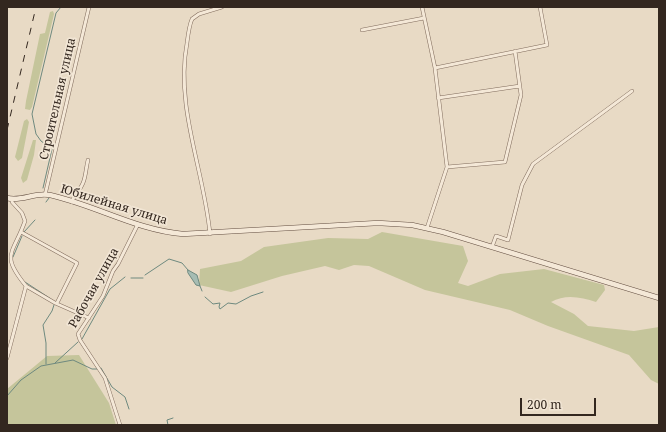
<!DOCTYPE html>
<html>
<head>
<meta charset="utf-8">
<style>
  body { margin:0 }
  #map { position:relative; width:666px; height:432px; overflow:hidden; background:#e8dac5; font-family:"Noto Serif",serif }
  canvas { display:block }
  .frame { position:absolute; inset:0; border:8px solid #33271f; pointer-events:none }
  .scale { position:absolute; left:520px; top:398px; width:76px; height:18px; box-sizing:border-box; border:2px solid #33271f; border-top:0; padding-left:5px; font-size:12px; line-height:14px; white-space:nowrap; color:#33271f; -webkit-text-stroke:3px #f1e5d4; paint-order:stroke }
</style>
</head>
<body>
<div id="map">
<canvas width="666" height="432"></canvas>
<div class="frame"></div>
<div class="scale">200 m</div>
</div>
<script>
const c = document.querySelector('canvas').getContext('2d');
c.lineJoin = 'round';
function fillPath(path, color) {
  c.fillStyle = color;
  c.fill(path, 'evenodd');
}
function strokePath(path, color, width, dash) {
  c.strokeStyle = color;
  c.lineWidth = width;
  c.lineCap = dash ? 'butt' : 'round';
  c.setLineDash(dash || []);
  c.stroke(path);
}
function write(font, color, halo, rows, align = 'center') {
  c.font = font + ' "Noto Serif",serif';
  c.lineWidth = 3.5;
  c.setLineDash([]);
  c.textBaseline = 'middle';
  c.strokeStyle = halo;
  c.fillStyle = color;
  for (const [text, x, y, turn = 0] of rows) {
    c.save();
    c.translate(x, y);
    c.rotate((+turn || 0) * Math.PI / 180);
    c.textAlign = isNaN(turn) ? turn : align;
    if (halo) c.strokeText(text, 0, 0);
    c.fillText(text, 0, 0);
    c.restore();
  }
}
const green = new Path2D(`
  M53 11 54 14 32 107 30 110 25 109 26 101 40 34 45 33 50 12Z
  M27 119 29 122 22 158 18 161 15 157 24 121Z
  M33 140H36L34 155 27 180 23 183 21 178Z
  M382 232 463 246 468 261 458 283 468 286 500 274 544 269 604 285 605 290 596 302C581 297 565 294 551 302L574 314 588 326 634 331 659 327V384L651 380 629 355 548 326 510 310 425 290 369 266 354 265 339 270 325 266 282 276 231 292 199 285 200 269 241 261 264 247 328 238 368 239Z
  M79 355 109 403 116 425H7V389L47 356Z`);
const water = new Path2D(`
  M188 270 197 275 200 286 196 285 188 273Z`);
const stream = new Path2D(`
  M43 188 52 149 41 141 36 134 32 114 56 13 61 7
  M46 202 49 198
  M24 232 35 220
  M13 257 22 236
  M145 275 169 259 182 263 188 270
  M131 278H143
  M25 282 51 299
  M200 286 202 291
  M205 297 213 304 220 303 219 307 220 309 228 303 236 304 251 296 263 292
  M82 339 110 289 125 277
  M55 363 78 342
  M46 364V343L43 325 52 311 54 305
  M101 368 112 387 125 397 129 409
  M7 396 21 380 41 366 73 360 92 369H97
  M168 425 167 420 173 418`);
const minor = new Path2D(`
  M422 7 435 68 447 167 427 228
  M362 30 424 18
  M435 68 547 45 540 7
  M438 98 520 86
  M447 167 505 162 521 95 515 51
  M45 195 89 7
  M72 202C74 194 80 191 83 183 86 176 86 167 88 160
  M21 232 77 263 57 303
  M210 234C204 170 175 107 187 43 188 35 189 26 192 19L199 14 222 7
  M492 247 496 236 508 240 522 185 533 164 632 91
  M26 286 55 303 89 318
  M7 358 26 286C0 254 13 255 25 221L22 213 12 202V199
  M120 425 105 378 80 340 78 334 103 296 113 271 118 264 138 224`);
const secondary = new Path2D(`
  M7 198C21 202 35 192 50 195 95 205 136 230 183 234L378 223 412 225 443 232 659 298`);
const rail = new Path2D(`
  M7 130 36 7`);
const streetNames = [
  ["Строительная улица",58,99,-77],
  ["Юбилейная улица",114,205,17],
  ["Рабочая улица",94,288,-61]
];
fillPath(green, '#c5c59b');
fillPath(water, '#a6bcb3');
strokePath(water, '#6e897f', 1);
strokePath(stream, '#6e897f', 1);
strokePath(minor, '#816c5d', 4);
strokePath(secondary, '#634e41', 5.5);
strokePath(minor, '#f4e8d7', 3);
strokePath(secondary, '#f4e8d7', 4.5);
strokePath(rail, '#33271f', 1, [7, 7]);
write('12px', '#33271f', '#f1e5d4', streetNames);
</script>
</body>
</html>
